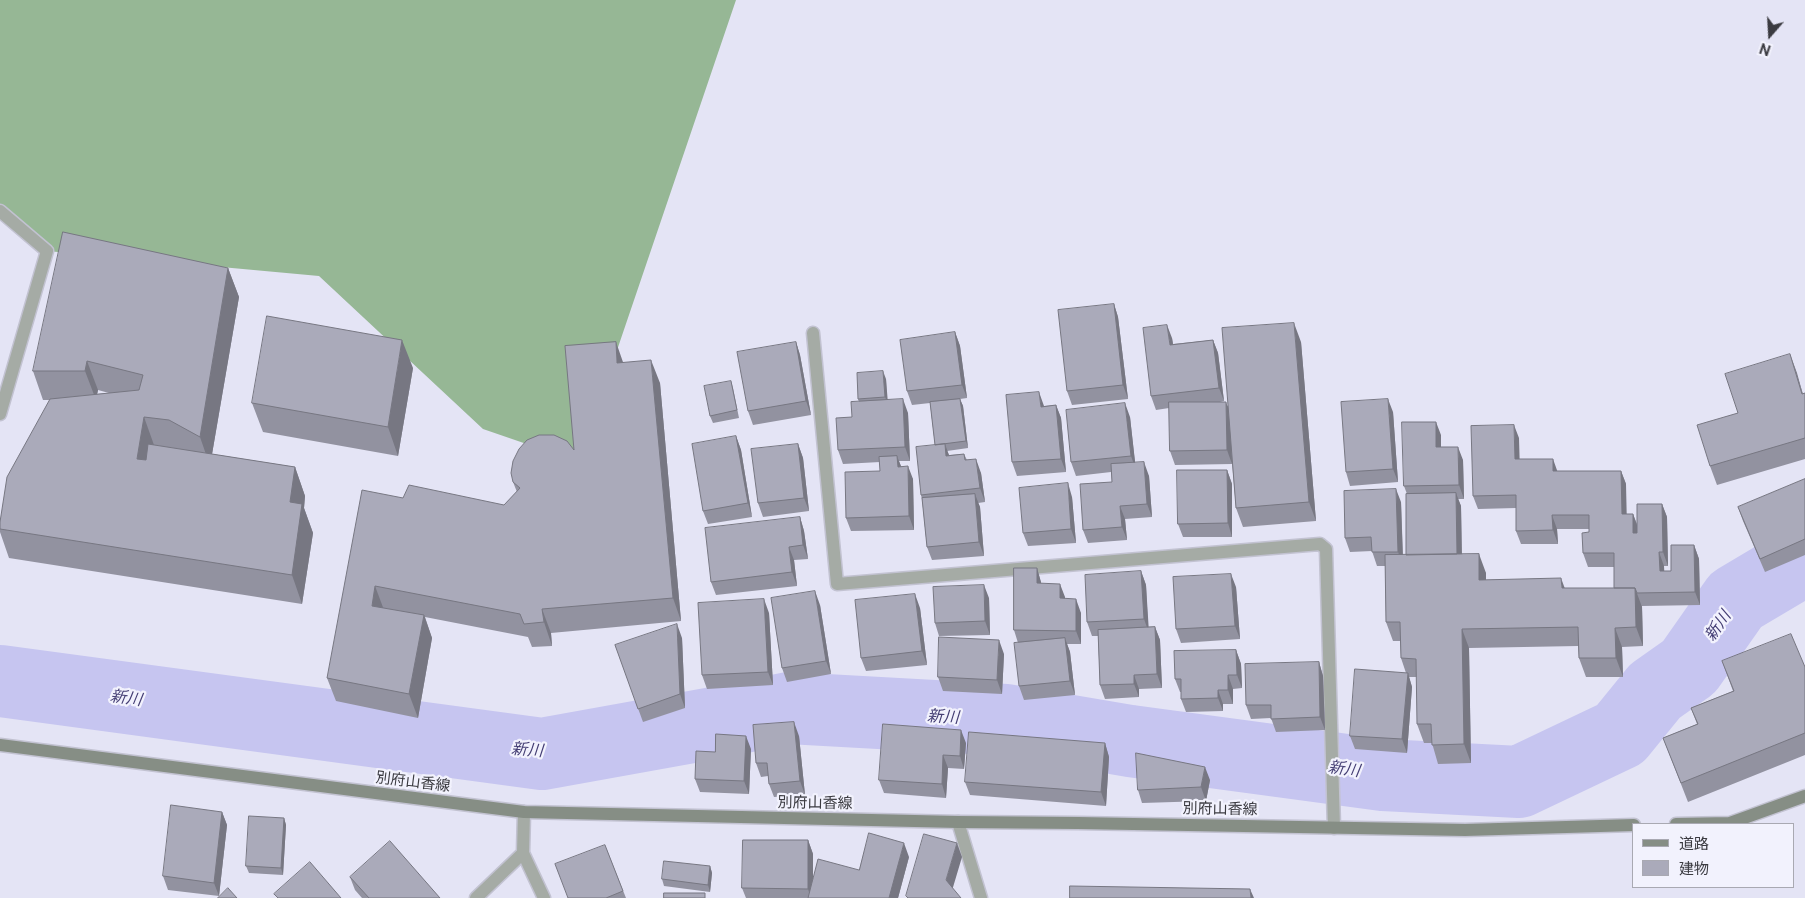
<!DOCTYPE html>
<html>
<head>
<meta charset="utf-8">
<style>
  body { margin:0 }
  #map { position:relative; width:1805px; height:898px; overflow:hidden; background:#e4e4f5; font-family:"Public Sans","Noto Sans JP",sans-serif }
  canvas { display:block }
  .legend { position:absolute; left:1632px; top:823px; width:162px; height:65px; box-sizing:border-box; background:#f2f2fd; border:1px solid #a9a9b2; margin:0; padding:6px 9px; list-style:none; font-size:15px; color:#3b3b41 }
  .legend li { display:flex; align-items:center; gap:10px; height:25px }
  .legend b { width:25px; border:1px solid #a9a9b2 }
  .north { position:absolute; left:1745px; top:10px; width:50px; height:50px; -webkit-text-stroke:4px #f2f2fd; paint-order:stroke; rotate:199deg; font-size:14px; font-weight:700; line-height:20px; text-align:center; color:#3b3b41 }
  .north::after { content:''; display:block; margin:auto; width:18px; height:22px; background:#3b3b41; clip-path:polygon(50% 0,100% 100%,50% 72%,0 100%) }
</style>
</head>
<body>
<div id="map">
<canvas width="1805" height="898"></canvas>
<ul class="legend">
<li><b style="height:6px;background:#868e85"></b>道路</li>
<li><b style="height:14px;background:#aaaaba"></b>建物</li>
</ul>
<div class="north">N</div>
</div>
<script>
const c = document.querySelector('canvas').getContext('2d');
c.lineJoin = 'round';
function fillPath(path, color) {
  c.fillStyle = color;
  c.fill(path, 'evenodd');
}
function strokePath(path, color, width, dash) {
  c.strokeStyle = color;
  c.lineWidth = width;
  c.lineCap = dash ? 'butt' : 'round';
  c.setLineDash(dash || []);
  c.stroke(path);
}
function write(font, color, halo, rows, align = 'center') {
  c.font = font + ' "Public Sans","Noto Sans JP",sans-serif';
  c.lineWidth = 4.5;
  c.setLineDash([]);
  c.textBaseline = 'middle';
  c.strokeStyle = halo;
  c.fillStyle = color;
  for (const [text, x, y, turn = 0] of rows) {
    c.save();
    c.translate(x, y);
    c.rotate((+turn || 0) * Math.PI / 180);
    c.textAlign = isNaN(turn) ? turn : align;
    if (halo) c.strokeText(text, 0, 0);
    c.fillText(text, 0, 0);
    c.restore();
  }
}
const forest = new Path2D(`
  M0 0H736L579 462 483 429 319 276 47 251 0 211Z`);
const river = new Path2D(`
  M0 681 542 754 714 723 789 708 1006 720 1130 741 1383 775 1519 782 1620 734 1655 691 1689 667 1736 600 1805 559`);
const street = new Path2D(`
  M0 211 47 251 0 414
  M813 333 837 584 1320 544 1326 549 1334 828
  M958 822 981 898
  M523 853 544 898
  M476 898 523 853 524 812`);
const secondary = new Path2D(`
  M0 745 524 812 958 822 1078 823 1465 830 1634 825
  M1676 824 1730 823 1805 796`);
const wall = new Path2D(`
  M228 268 239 297 212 454 295 467 305 496 304 508 313 533 302 604 9 558 0 532V522L50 400H43L33 371ZM98 390 109 393 97 394Z
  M1114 304 1118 317 1128 399 1072 405 1067 391Z
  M955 332 960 346 967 398 960 399 963 406 968 448 947 451 949 455 964 454 967 460 981 473 985 502 978 503 980 507 984 556 932 560 927 547 922 499 921 495 935 445 930 403 912 405 907 391Z
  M1172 338 1173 344 1213 340 1218 353 1224 401 1220 402 1228 406 1301 342 1316 521 1243 527 1236 508 1231 451 1232 464 1175 465 1170 451 1169 408 1156 410 1151 396Z
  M796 342 800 355 811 415 753 425 748 411Z
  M1790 354 1803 394 1805 393V459L1717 485 1710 466 1738 413Z
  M623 362 660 383 681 621 551 633 552 646 532 647 528 637 425 617 432 638 418 718 336 701 327 678 403 498 504 505 517 492 513 482 574 450Z
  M413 368 398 456 263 432 252 403Z
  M886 379 887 400 908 413 910 461H899L901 466 913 479 914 530 851 531 846 518 880 471V462L843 464 838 450 852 417 859 402 858 399Z
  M731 381 733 388 739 418 713 423 710 416Z
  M1056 405 1061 418 1066 472 1017 476 1012 462 1044 406Z
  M1393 412 1398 482 1350 486 1346 472Z
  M1130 417 1135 463 1149 476 1152 517 1125 519 1127 540 1088 543 1083 530 1112 482 1111 472 1076 476 1071 462Z
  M1441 435V447L1463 460 1464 499H1458L1461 506 1462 554 1486 573V580L1565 588H1614V567H1588L1583 553 1589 532V529H1557L1558 544H1521L1516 531V508L1478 509 1473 496 1519 438V459L1557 471H1621L1626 484V514H1633L1637 524 1662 504 1667 517 1668 566H1664V571H1671L1694 545 1699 559 1700 605 1642 606 1643 646 1622 647 1623 677H1586L1579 658 1578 646 1469 648 1471 763 1438 764 1432 743H1424L1417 724V677H1409L1412 687 1407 753 1355 749 1350 736 1406 673 1401 658 1400 641H1393L1386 622 1385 566H1377L1372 551 1350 552 1345 538 1401 502 1403 555H1406L1407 494 1404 486Z
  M736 436 741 450 752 517 708 524 703 511Z
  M798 444 803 458 809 511 763 517 758 503Z
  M1227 470 1232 484V537H1183L1178 524Z
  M1805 479V555L1765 572 1743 521 1738 507Z
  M1072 497 1076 543 1028 546 1023 533Z
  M800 517 804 531 808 559 794 560 797 586 716 595 711 582Z
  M1037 568 1041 583 1065 597V599L1081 613V644H1067L1070 652 1075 695 1024 700 1019 686 1018 643 1014 630Z
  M1141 571 1146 585 1148 627H1155L1160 640 1162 688 1139 689V697L1105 699 1100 685 1098 636H1092L1087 622Z
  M1236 587 1240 639 1181 643 1176 629Z
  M989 598 990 635 939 636 935 623Z
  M820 605 831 674 787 682 782 668Z
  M920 608 927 665 866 671 861 658Z
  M769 613 773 685 707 689 702 675Z
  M682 638 685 708 643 722 615 645Z
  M1236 650 1241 664 1242 688 1233 689V704H1223V711L1186 712 1181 699V692H1180L1175 679Z
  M1004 654 1002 694 943 691 938 677Z
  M1722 661 1805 667V755L1688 802 1663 738 1697 724 1691 708 1733 691Z
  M1319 662 1323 676 1325 730 1276 732 1271 718 1251 719 1246 705Z
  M799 736 805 795 774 797 769 784 768 776 761 777 756 763Z
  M966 743 964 769 948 768 946 798 884 793 879 780Z
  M1105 743 1109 757 1106 806 970 795 965 782Z
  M751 749 749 794 700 792 695 779 715 752Z
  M1210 780 1206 801 1142 803 1138 790Z
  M222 812 227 825 219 896 168 890 163 876Z
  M284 818 286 825 283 875 249 873 246 866Z
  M808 840 813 854V878L859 870 909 857 898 898H746L742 888Z
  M605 845 626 898H568Z
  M710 866 712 873 710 892 664 886 662 879Z
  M350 877 440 898H362L355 890Z`);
const shadedWall = new Path2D(`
  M228 268 239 297 210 466 200 437Z
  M1114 304 1118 317 1128 399 1123 385Z
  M1294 323 1301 342 1316 521 1309 502Z
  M1167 325 1172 338 1175 358 1170 345Z
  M955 332 960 346 967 398 962 385Z
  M402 340 413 368 398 456 388 427Z
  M1213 340 1218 353 1224 401 1219 388Z
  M616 342 624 365 617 363Z
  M796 342 800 355 811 415 806 401Z
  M1790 354 1797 373 1805 402Z
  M651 360 660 383 681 621 673 598Z
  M87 361 98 390 96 400 85 371Z
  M883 371 886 379 888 404 885 397Z
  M1039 392 1044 406 1046 420 1041 407Z
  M903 399 908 413 910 461 905 447Z
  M960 399 963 406 968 448 966 441Z
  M1388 399 1393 412 1398 482 1393 469Z
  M1226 402 1231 415 1232 464 1227 450Z
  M1125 403 1130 417 1136 470 1131 456Z
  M1056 405 1061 418 1066 472 1061 459Z
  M144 417 154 445 148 488 137 459Z
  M1436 422 1441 435V461L1436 447Z
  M1514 425 1519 438 1520 473 1515 459Z
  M736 436 741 450 752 517 748 503Z
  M798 444 803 458 809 511 804 498Z
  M945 444 950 458 946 456Z
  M1458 447 1463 460 1464 499 1459 485Z
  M897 456 902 469 898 467Z
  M976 459 981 473 985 502 980 488Z
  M1553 459 1558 473 1553 471Z
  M1144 462 1149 476 1152 517 1147 504Z
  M908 466 913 479 914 530 909 516Z
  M295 467 305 496 304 508 313 533 302 604 292 575 290 502Z
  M1227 470 1232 484V537L1228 523Z
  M1621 471 1626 484 1627 528 1622 514Z
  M1068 483 1072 497 1076 543 1071 529Z
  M1396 489 1401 502 1403 565 1398 552Z
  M1456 493 1461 506 1462 573 1457 559Z
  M975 494 980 507 984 556 979 542Z
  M1662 504 1667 517 1668 566 1663 552Z
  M1120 506 1125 519 1127 540 1122 527Z
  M1633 514 1638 528V547L1633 533Z
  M1552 515 1557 529 1558 544 1553 530Z
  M800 517 804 531 808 559 803 545Z
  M1694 545 1699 559 1700 605 1695 592Z
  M789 547 794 560 797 586 792 572Z
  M1659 552 1664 566 1665 585 1660 571Z
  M1479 554 1486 573V599L1479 580Z
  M1037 568 1041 582 1042 597 1037 583Z
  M1141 571 1146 585 1149 633 1144 619Z
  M1231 574 1236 587 1240 639 1235 626Z
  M1561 578 1568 597 1562 588Z
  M1060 584 1065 597V612L1060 598Z
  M984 585 989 598 990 635 985 621Z
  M375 586 384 610 372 606Z
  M1635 588 1642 607 1643 646 1636 627Z
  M815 591 820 605 831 674 826 661Z
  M915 594 920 608 927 665 922 651Z
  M764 599 769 613 773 685 768 672Z
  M1076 599 1081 613V644L1076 631Z
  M542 609 551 633 552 646 544 622Z
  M424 615 432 638 418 718 409 694Z
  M677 624 682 638 685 708 680 694Z
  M1155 627 1160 640 1162 688 1157 674Z
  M1615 628 1622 647 1623 677 1616 658Z
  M1462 629 1469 648 1471 763 1464 744Z
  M1065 638 1070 652 1075 695 1070 681Z
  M999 640 1004 654 1002 694 997 680Z
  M1236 650 1241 664 1242 688 1237 675Z
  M1319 662 1323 676 1325 730 1320 717Z
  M1408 673 1412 687 1407 753 1402 739Z
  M1134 675 1139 689V697L1134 684Z
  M1228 675 1233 689V704L1228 690Z
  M1218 690 1223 704V711L1218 698Z
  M794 722 799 736 805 795 800 781Z
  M961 730 966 743 964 769 960 756Z
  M746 736 751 749 749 794 744 781Z
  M1105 743 1109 757 1106 806 1101 792Z
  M943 755 948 768 946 798 942 784Z
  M1205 767 1210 780 1206 801 1201 787Z
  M222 812 227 825 219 896 214 883Z
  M284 818 286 825 283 875 281 868Z
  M808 840 813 854V898H811L808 889Z
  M904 843 909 857 898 898H889Z
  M957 843 962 857 951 894 946 880Z
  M710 866 712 873 710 892 708 885Z
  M1250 889 1254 898H1251Z`);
const building = new Path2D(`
  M63 232 228 268 200 437 169 420 144 417 137 459 146 460 148 444 295 467 290 502 302 504 292 575 0 529V522L7 477 50 399 139 390 143 375 87 361 85 371H33Z
  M1114 304 1123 385 1067 391 1058 310Z
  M267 316 402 340 388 427 252 403Z
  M1294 323 1309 502 1236 508 1222 328Z
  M1167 325 1170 345 1213 340 1219 388 1151 396 1143 328Z
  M955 332 962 385 907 391 900 340Z
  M616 342 617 363 651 360 673 598 542 609 544 622 524 624 520 614 375 586 372 606 424 615 409 694 327 678 362 490 403 498 409 485 504 505 520 488 513 482 511 473 513 461 519 449 527 440 539 435H554L567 441 574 450 565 346Z
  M796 342 806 401 748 411 737 352Z
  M1790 354 1802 394 1805 393V438L1710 466 1697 425 1738 413 1725 374Z
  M883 371 885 397 858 399 857 373Z
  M731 381 737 410 710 416 704 386Z
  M1039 392 1041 407 1056 405 1061 459 1012 462 1006 395Z
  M903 399 905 447 838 450 836 418 852 417 851 402Z
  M960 399 966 441 935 445 930 402Z
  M1388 399 1393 469 1346 472 1341 402Z
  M1169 402H1226L1227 450 1170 451Z
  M1125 403 1131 456 1071 462 1066 410Z
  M1402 422H1436V447H1458L1459 485 1404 486Z
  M1514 425 1515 459H1553V471H1621L1622 514H1633V533H1637V504H1662L1663 552H1659L1660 571H1671V545H1694L1695 592 1637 593 1635 588H1614V553H1583L1582 533 1589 532V515H1552L1553 530 1516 531V495L1473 496 1471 426Z
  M736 436 748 503 703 511 692 444Z
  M798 444 804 498 758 503 751 449Z
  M945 444 946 456 964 454 965 460 976 459 980 488 921 495 916 447Z
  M897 456 898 467 908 466 909 516 846 518 845 472 880 471 879 457Z
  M1144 462 1147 504 1120 506 1122 527 1083 530 1080 484 1112 482 1111 464Z
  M1177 470H1227L1228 523 1178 524Z
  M1805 479V539L1760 559 1738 507Z
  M1068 483 1071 529 1023 533 1019 488Z
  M1396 489 1398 552H1372L1371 537 1345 538 1344 491Z
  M1456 493 1457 554 1406 555V494Z
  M975 494 979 542 927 547 922 498Z
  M800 517 803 545 789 547 792 572 711 582 705 528Z
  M1479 554V580L1561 578 1562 588H1635L1636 627 1615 628 1616 658H1579L1578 627 1462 629 1464 744 1432 745 1431 724H1417L1416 659 1401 658 1400 622H1386L1385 555Z
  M1014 568H1037V583L1060 584V598L1076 599V631L1014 630Z
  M1141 571 1144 619 1087 622 1085 575Z
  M1231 574 1235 626 1176 629 1173 577Z
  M984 585 985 621 935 623 933 587Z
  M815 591 826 661 782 668 771 598Z
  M915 594 922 651 861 658 855 600Z
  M764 599 768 672 702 675 698 603Z
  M677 624 680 694 638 709 615 645Z
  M1155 627 1157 674 1134 675V684L1100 685 1098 630Z
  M1791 634 1805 667V733L1681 783 1663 738 1698 724 1691 708 1734 691 1722 661Z
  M939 637 999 640 997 680 938 677Z
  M1065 638 1070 681 1019 686 1014 643Z
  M1236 650 1237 675H1228V690H1218V698L1181 699V679H1175L1174 651Z
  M1319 662 1320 717 1271 719V705H1246L1245 664Z
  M1355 669 1408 673 1402 739 1350 736Z
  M794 722 800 781 769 784 767 763H756L753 725Z
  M883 724 961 730 960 756 943 755 942 784 879 780Z
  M969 732 1105 743 1101 792 965 782Z
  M716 734 746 736 744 781 695 779 696 751 715 752Z
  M1136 753 1205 767 1201 787 1138 790Z
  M171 805 222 812 214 883 163 876Z
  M249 816 284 818 281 868 246 866Z
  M869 833 904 843 889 898H808L818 859 859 870Z
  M924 834 957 843 946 880 961 898H908L906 896Z
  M743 840H808V889L742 888Z
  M390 841 440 898H369L350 877Z
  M605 845 623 891 606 898H568L555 864Z
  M664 861 710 866 708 885 662 879Z
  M310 862 341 898H278L274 894Z
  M1070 886 1250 889 1251 898H1070Z
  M228 888 237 898H218Z
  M664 893H705V898H664Z`);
const streetNames = [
  ["別府山香線",413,782,7],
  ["別府山香線",815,803,1],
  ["別府山香線",1220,809,1]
];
const waterNames = [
  ["新川",1718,626,-55],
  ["新川",126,698,8],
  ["新川",943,717,3],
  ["新川",527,750,4],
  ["新川",1344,769,8]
];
fillPath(forest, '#96b795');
strokePath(river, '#c6c5f0', 72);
strokePath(street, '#c2c2d1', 15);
strokePath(secondary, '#c2c2d1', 15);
strokePath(street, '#a5aba5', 12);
strokePath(secondary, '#868e85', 12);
fillPath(wall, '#9292a0');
fillPath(shadedWall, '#777782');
fillPath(building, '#aaaaba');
strokePath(building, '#777782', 1);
write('15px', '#3b3b41', '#f2f2fd', streetNames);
write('italic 16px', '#443e74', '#f2f2fd', waterNames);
</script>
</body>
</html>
